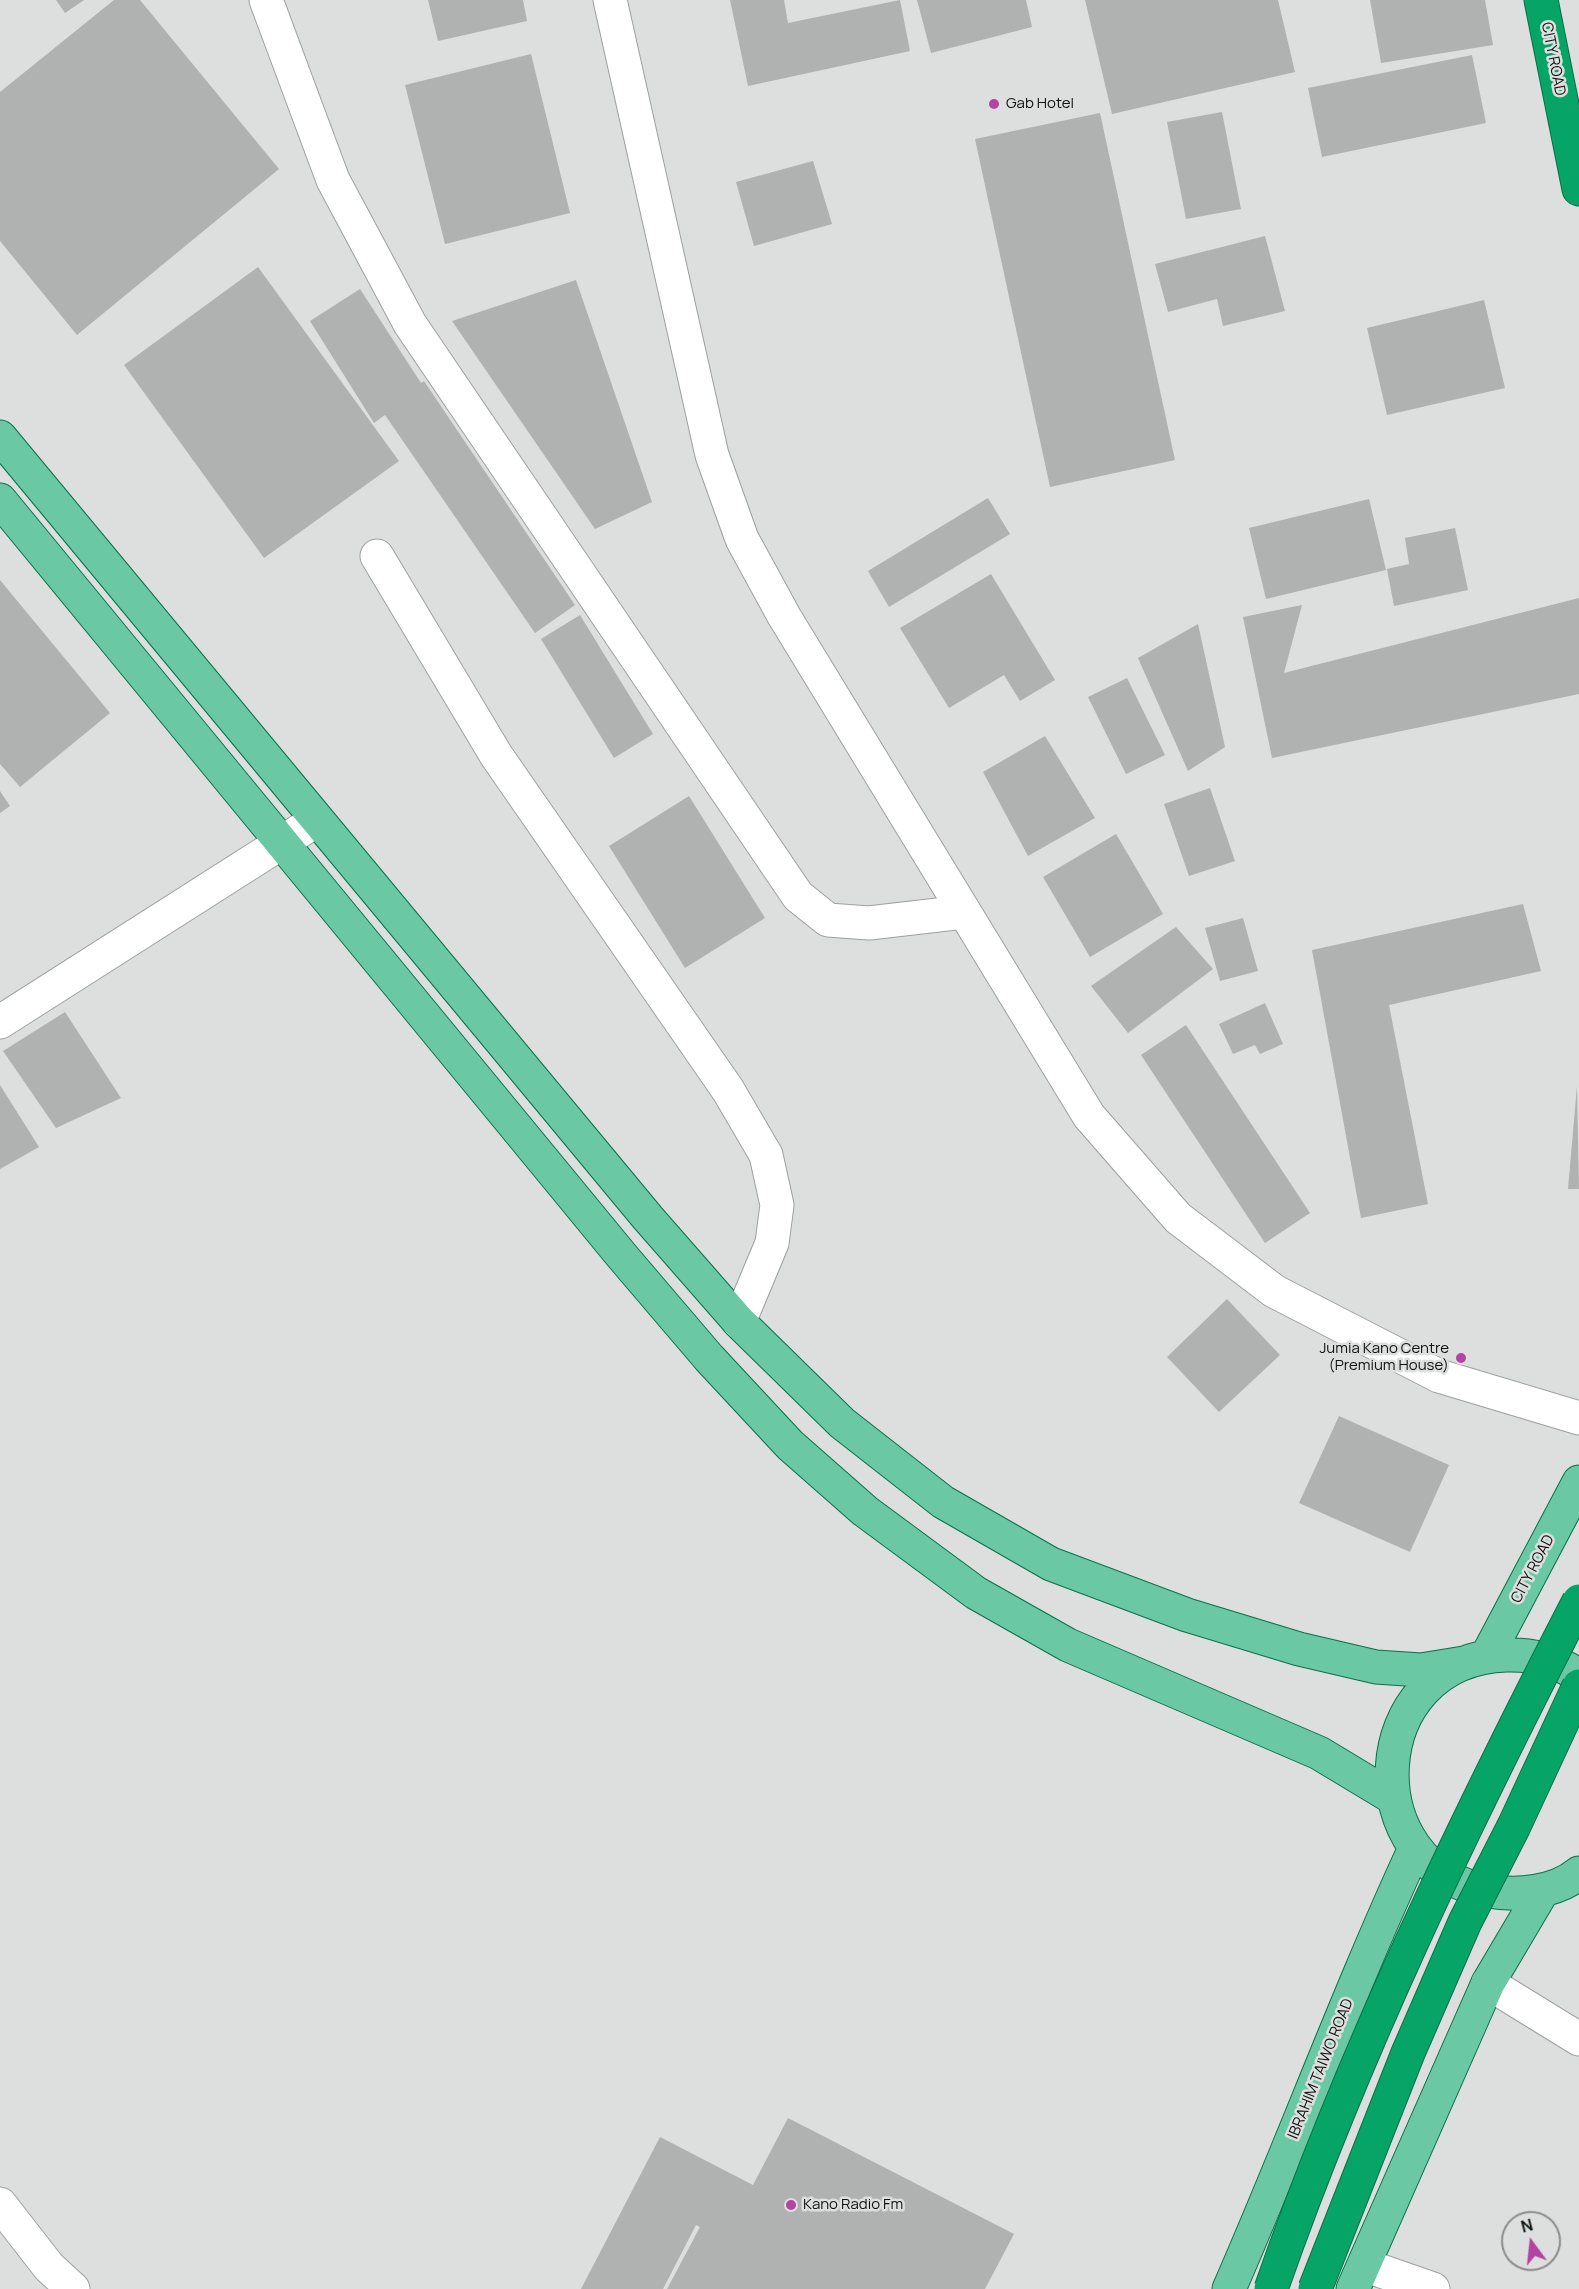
<!DOCTYPE html>
<html>
<head>
<meta charset="utf-8">
<style>
  body { margin:0 }
  #map { position:relative; width:1579px; height:2289px; overflow:hidden; background:#dcdfdd; font-family:Manrope,sans-serif }
  canvas { display:block }
  .north { position:absolute; left:1501px; top:2211px; width:60px; height:60px; box-sizing:border-box; background:#dcdfdd; border:2px solid #8a8d8b; border-radius:50%; rotate:345deg; font-size:16px; font-weight:700; line-height:24px; text-align:center; color:#101111 }
  .north::after { content:''; display:block; margin:auto; width:21px; height:27px; background:#b444a1; clip-path:polygon(50% 0,100% 100%,50% 72%,0 100%) }
</style>
</head>
<body>
<div id="map">
<canvas width="1579" height="2289"></canvas>
<div class="north">N</div>
</div>
<script>
const c = document.querySelector('canvas').getContext('2d');
c.lineJoin = 'round';
function fillPath(path, color) {
  c.fillStyle = color;
  c.fill(path, 'evenodd');
}
function strokePath(path, color, width, dash) {
  c.strokeStyle = color;
  c.lineWidth = width;
  c.lineCap = dash ? 'butt' : 'round';
  c.setLineDash(dash || []);
  c.stroke(path);
}
function write(font, color, halo, rows, align = 'center') {
  c.font = font + ' Manrope,sans-serif';
  c.lineWidth = 5;
  c.setLineDash([]);
  c.textBaseline = 'middle';
  c.strokeStyle = halo;
  c.fillStyle = color;
  for (const [text, x, y, turn = 0] of rows) {
    c.save();
    c.translate(x, y);
    c.rotate((+turn || 0) * Math.PI / 180);
    c.textAlign = isNaN(turn) ? turn : align;
    if (halo) c.strokeText(text, 0, 0);
    c.fillText(text, 0, 0);
    c.restore();
  }
}
const building = new Path2D(`
  M56 0H84L65 13Z
  M114 0H140L279 169 77 335 0 241V92Z
  M428 0H523L527 21 438 41Z
  M730 0H784L788 23 900 0 910 51 748 86Z
  M917 0H1026L1032 27 931 53Z
  M1085 0H1278L1295 72 1112 114Z
  M1370 0H1485L1493 45 1381 63Z
  M531 54 570 213 445 244 405 85Z
  M1472 55 1486 123 1322 157 1308 88Z
  M1222 112 1241 209 1186 219 1167 122Z
  M1100 113 1175 460 1050 487 975 139Z
  M813 161 832 224 754 246 736 182Z
  M1265 236 1285 311 1223 326 1217 299 1168 312 1155 264Z
  M258 267 399 461 264 558 124 365Z
  M576 280 652 502 595 529 452 321Z
  M360 289 421 383 424 381 575 605 535 633 385 415 374 423 310 321Z
  M1484 300 1505 388 1387 415 1367 328Z
  M988 498 1010 534 889 607 868 571Z
  M1369 499 1386 570 1266 599 1249 528Z
  M1455 528 1468 590 1394 606 1387 569 1409 564 1405 538Z
  M991 574 1055 680 1020 701 1004 675 949 708 900 628Z
  M0 580 110 713 20 787 0 764Z
  M1579 598V694L1272 758 1243 617 1302 605 1284 673Z
  M580 615 653 734 614 758 541 639Z
  M1198 624 1225 747 1188 771 1138 658Z
  M1127 678 1165 755 1126 774 1088 697Z
  M1045 736 1095 818 1028 856 983 772Z
  M1210 788 1235 861 1189 876 1164 804Z
  M0 791 10 806 0 813Z
  M689 796 765 918 685 968 609 846Z
  M1116 834 1163 914 1090 957 1043 877Z
  M1523 904 1541 971 1389 1005 1428 1204 1361 1218 1312 950Z
  M1243 918 1258 971 1220 981 1205 928Z
  M1176 927 1213 969 1128 1033 1091 986Z
  M1265 1003 1283 1044 1260 1054 1255 1045 1233 1054 1219 1024Z
  M65 1012 121 1098 56 1128 3 1051Z
  M1186 1025 1310 1213 1265 1243 1141 1055Z
  M0 1085 39 1147 0 1169Z
  M1577 1086 1579 1189H1568Z
  M1227 1299 1280 1355 1219 1412 1167 1357Z
  M1339 1416 1449 1465 1410 1552 1299 1503Z
  M788 2118 1014 2234 985 2289H667L700 2227 696 2225 663 2289H581L660 2137 753 2185Z`);
const minor = new Path2D(`
  M266 0 333 180 410 324 798 896 828 920 869 923 964 912
  M610 0 712 455 742 539 784 616 1089 1116 1178 1218 1274 1291 1439 1376 1579 1418
  M377 556 496 755 728 1090 766 1155 777 1205 772 1243 739 1322
  M0 1022 317 820
  M1488 1983 1579 2039
  M0 2204 49 2267 73 2289
  M1364 2265 1433 2289`);
const major = new Path2D(`
  M0 437 648 1218 739 1322 842 1423 943 1502 1051 1564 1187 1615 1299 1649 1376 1667 1421 1670 1464 1663
  M0 500 622 1256 709 1358 790 1445 865 1511 976 1593 1068 1645 1319 1753 1392 1797
  M1487 1656 1579 1482
  M1579 1676C1557 1660 1533 1654 1506 1655 1361 1660 1354 1869 1488 1891 1517 1896 1555 1893 1579 1873
  M1229 2289C1293 2143 1348 1993 1415 1848
  M1353 2289 1488 1983 1543 1890`);
const highway = new Path2D(`
  M1541 0 1579 189`);
const highwayBridge = new Path2D(`
  M1271 2289C1354 2051 1464 1824 1579 1601
  M1315 2289 1408 2053 1465 1922 1514 1826 1579 1686`);
const markers = [
  [994,104,6,"#b444a1"],
  [1461,1358,6,"#b444a1"],
  [791,2205,6,"#b444a1"]
];
const streetNames = [
  ["CITY ROAD",1553,59,79],
  ["CITY ROAD",1533,1569,-62],
  ["IBRAHIM TAIWO ROAD",1321,2069,-68]
];
const poiNames = [
  ["Gab Hotel",1006,104],
  ["Jumia Kano Centre",1449,1349,"right"],
  ["(Premium House)",1449,1366,"right"],
  ["Kano Radio Fm",803,2205]
];
fillPath(building, '#afb2b0');
strokePath(minor, '#9da09e', 35);
strokePath(major, '#0a714a', 35);
strokePath(highway, '#0a714a', 35);
strokePath(minor, '#fff', 33);
strokePath(major, '#6ac8a4', 33);
strokePath(highway, '#07a468', 33);
strokePath(highwayBridge, '#0a714a', 35, []);
strokePath(highwayBridge, '#07a468', 33);
for (const [x, y, r, color] of markers) {
  const dot = new Path2D();
  dot.arc(x, y, r, 0, 2 * Math.PI);
  c.fillStyle = color;
  c.fill(dot);
  strokePath(dot, '#dcdfdd', 2);
}
write('15px', '#101111', '#dcdfdd', streetNames);
write('15px', '#101111', '#dcdfdd', poiNames, 'left');
</script>
</body>
</html>
